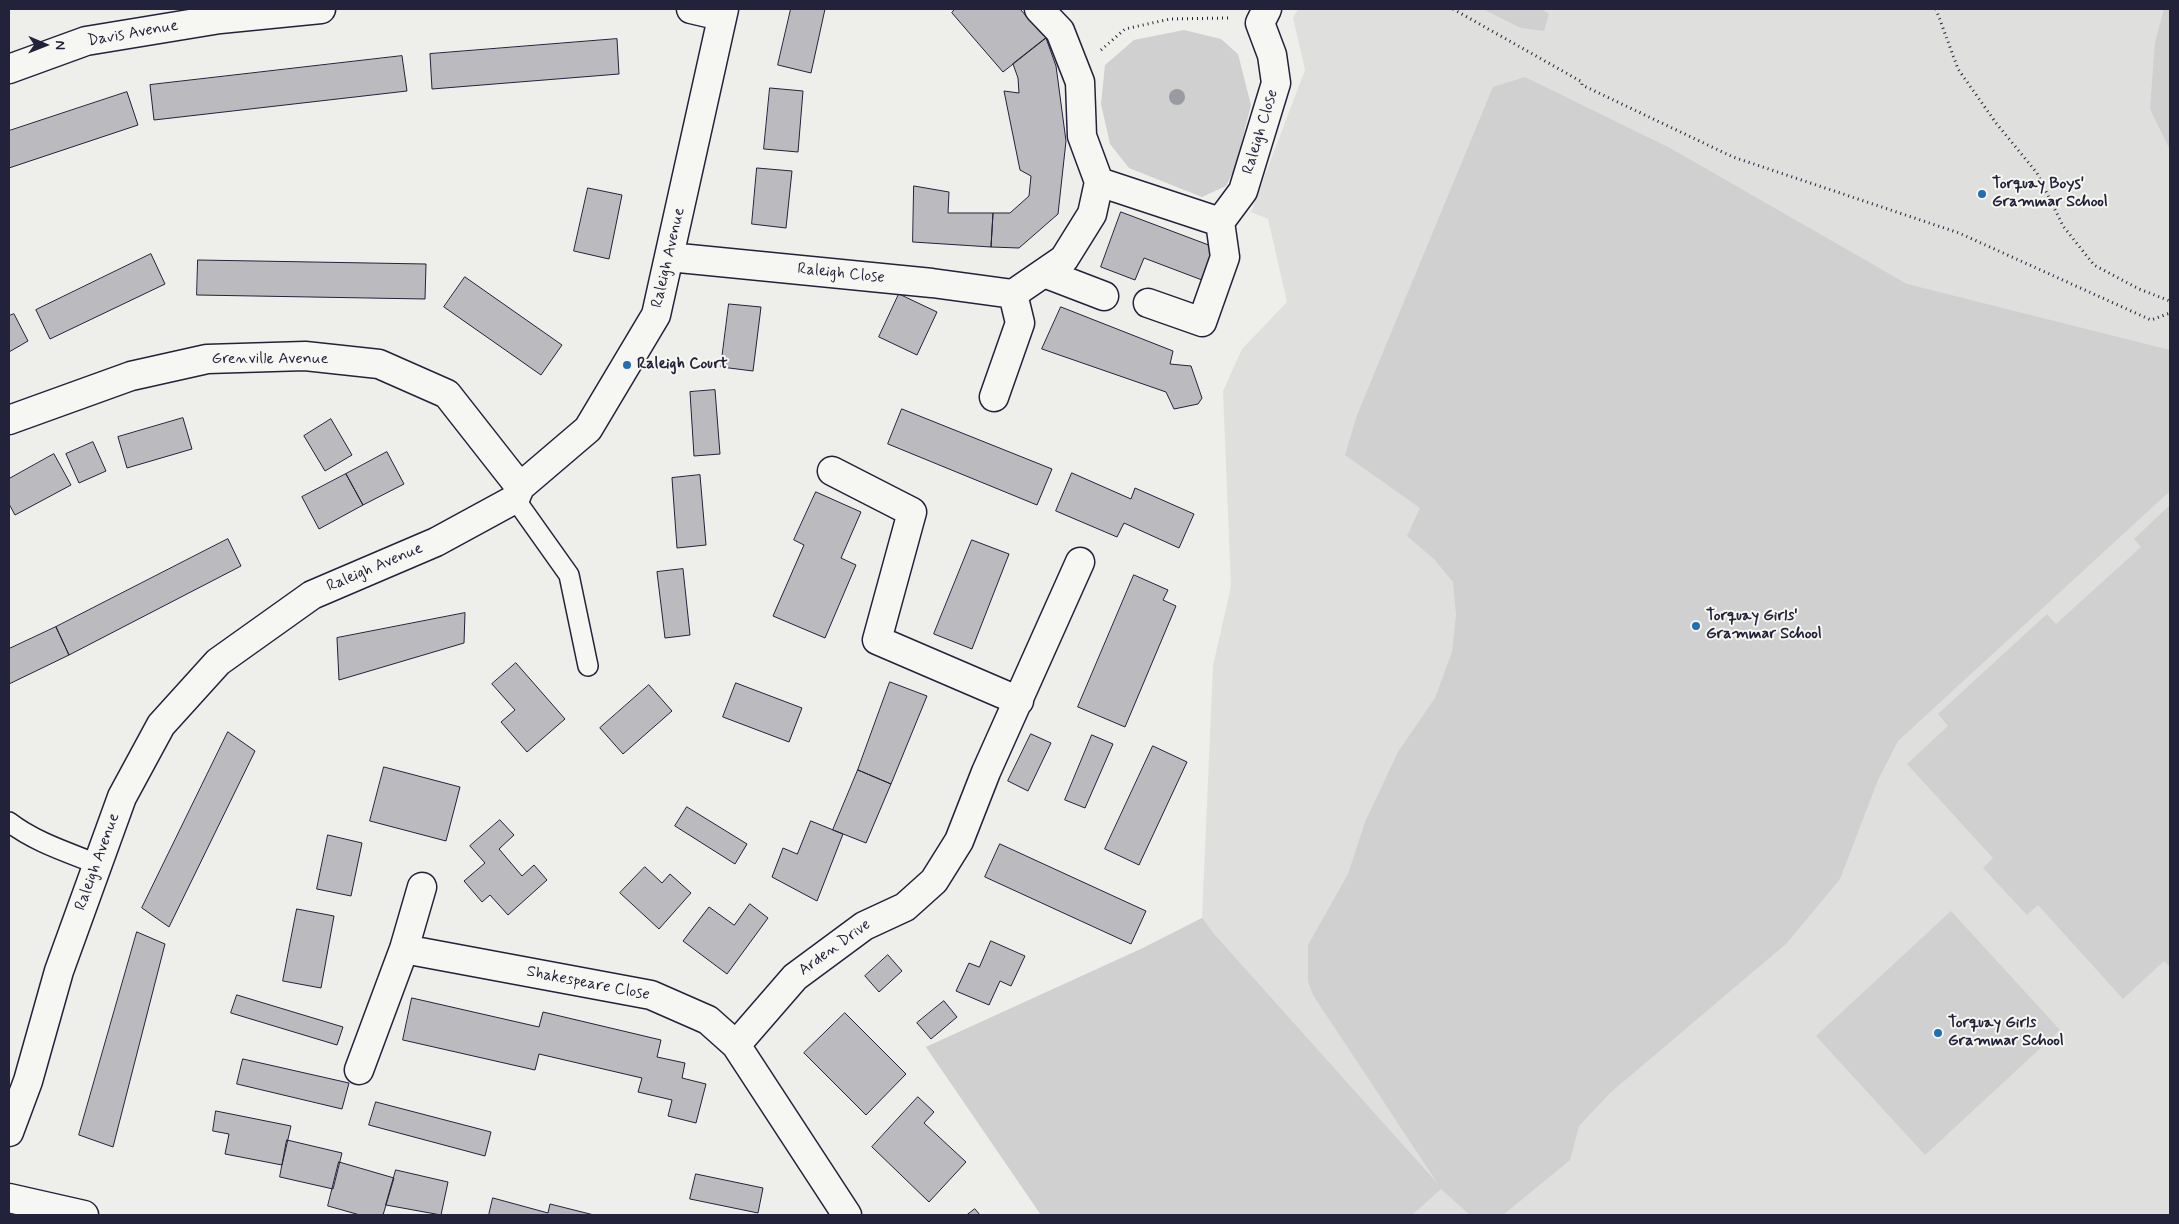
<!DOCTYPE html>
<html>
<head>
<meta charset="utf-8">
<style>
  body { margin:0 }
  #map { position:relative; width:2179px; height:1224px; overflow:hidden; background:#eeeeeb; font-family:Mynerve,sans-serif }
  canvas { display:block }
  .frame { position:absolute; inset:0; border:10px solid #22223b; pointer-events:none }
  .north { position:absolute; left:20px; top:20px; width:50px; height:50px; -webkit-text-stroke:4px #f6f6f2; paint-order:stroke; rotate:91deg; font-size:14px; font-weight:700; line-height:20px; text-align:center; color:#22223b }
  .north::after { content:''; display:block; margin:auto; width:18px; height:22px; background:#22223b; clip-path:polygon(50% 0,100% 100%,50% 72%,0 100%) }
</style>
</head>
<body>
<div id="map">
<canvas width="2179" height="1224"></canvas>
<div class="frame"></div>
<div class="north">N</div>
</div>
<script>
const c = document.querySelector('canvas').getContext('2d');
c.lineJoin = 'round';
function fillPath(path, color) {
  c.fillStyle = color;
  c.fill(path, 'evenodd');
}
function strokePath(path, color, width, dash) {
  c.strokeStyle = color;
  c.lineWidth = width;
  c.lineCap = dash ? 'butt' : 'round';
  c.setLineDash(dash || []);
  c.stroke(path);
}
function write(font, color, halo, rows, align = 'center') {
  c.font = font + ' Mynerve,sans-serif';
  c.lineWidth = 4;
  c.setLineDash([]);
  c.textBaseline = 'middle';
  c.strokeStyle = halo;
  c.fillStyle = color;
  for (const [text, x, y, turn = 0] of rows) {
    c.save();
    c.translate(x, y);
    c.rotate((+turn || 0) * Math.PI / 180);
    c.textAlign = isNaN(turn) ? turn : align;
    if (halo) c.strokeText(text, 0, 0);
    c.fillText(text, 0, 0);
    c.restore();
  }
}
const built = new Path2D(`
  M1298 9H2170V1215H1041L926 1047 1143 948 1202 918 1213 666 1231 586 1223 391 1242 349 1287 302 1268 219 1251 212 1305 70 1293 18Z`);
const green = new Path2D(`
  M1483 9H1542L1549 14 1544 31 1521 28Z
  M2164 9H2170V150L2150 109 2155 42Z
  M1184 30 1221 39 1238 54 1251 105 1235 168 1226 186 1202 197 1129 168 1110 144 1101 104 1105 65 1134 40Z
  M1525 77 1670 148 1907 284 2170 350V491L1898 741 1878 780 1840 879 1787 943 1610 1093 1579 1126 1570 1160 1503 1215H1470L1441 1189 1412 1215H1041L926 1047 1143 948 1202 918 1214 934 1438 1184 1313 995 1308 981V945L1348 874 1365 822 1398 752 1435 698 1452 652 1456 615 1453 582 1434 559 1407 536 1420 508 1345 455 1357 415 1493 87Z
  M2170 505V967L2164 961 2123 999 2038 905 2027 915 1983 868 1993 858 1907 764 1948 726 1938 714 2047 614 2056 624 2141 547 2134 539Z
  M1951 911 2060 1030 1925 1155 1816 1036Z`);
const building = new Path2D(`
  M791 9H825L811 73 778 65Z
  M955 9H1020L1046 38 1003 72 952 13Z
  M1046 38 1056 66 1066 141 1058 214 1019 248 991 247 993 213H1010L1029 196 1031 176 1020 170 1004 91 1019 93 1018 78 1013 64Z
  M617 39 619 74 432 89 430 54Z
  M402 56 407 91 154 120 150 85Z
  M770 88 803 91 798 152 764 149Z
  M127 92 138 125 9 168V131Z
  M757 168 792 171 786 228 752 224Z
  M914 186 949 192 948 213H993L991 247 913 242Z
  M588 188 622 195 609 259 574 251Z
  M1121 212 1214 247 1202 280 1144 258 1135 280 1101 267Z
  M151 254 165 284 50 339 36 310Z
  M198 260 426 264 425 299 197 295Z
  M465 277 562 345 541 375 444 307Z
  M899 294 937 312 917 355 879 337Z
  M729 304 761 307 753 371 721 367Z
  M1061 307 1173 351 1170 364 1191 366 1202 398 1198 404 1174 409 1166 392 1042 349Z
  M14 314 28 341 9 352V316Z
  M715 390 720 454 694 456 690 392Z
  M902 409 1052 469 1037 505 888 444Z
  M183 418 192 449 127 468 118 437Z
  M331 419 352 455 325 471 304 436Z
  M93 442 106 471 79 483 66 454Z
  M387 452 404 484 363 505 346 474Z
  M54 454 71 485 15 515 9 504V479Z
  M1072 473 1131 499 1135 488 1194 514 1179 548 1124 523 1117 537 1056 511Z
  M346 474 363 505 319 529 302 497Z
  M700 475 706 545 677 548 672 478Z
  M816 492 861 512 841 558 856 565 825 638 773 616 804 545 794 540Z
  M228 539 241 566 69 655 56 627Z
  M972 540 1009 554 972 649 934 634Z
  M683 569 690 635 665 638 657 572Z
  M1134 575 1168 590 1163 600 1176 606 1125 727 1078 707Z
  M465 613 464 643 339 680 337 638Z
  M56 627 69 655 9 684V649Z
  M516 663 565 719 527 752 501 722 515 710 492 684Z
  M890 682 927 696 891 784 858 770Z
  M736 683 802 708 789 742 723 717Z
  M649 685 672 711 623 754 600 728Z
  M228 732 255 751 169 927 142 908Z
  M1031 734 1051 743 1028 791 1008 781Z
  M1092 735 1113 744 1085 808 1065 800Z
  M1153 746 1187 762 1139 865 1105 849Z
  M384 767 460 787 446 841 370 821Z
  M858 770 891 784 866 843 833 830Z
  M687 807 747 844 735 864 675 826Z
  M500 820 514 835 499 849 522 876 534 865 547 880 508 915 490 895 482 902 464 881 485 863 470 846Z
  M811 821 843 834 817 901 772 877 783 848 797 854Z
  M328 835 362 843 351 896 317 889Z
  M1000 844 1146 911 1131 944 985 877Z
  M645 867 662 883 670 874 691 893 659 929 620 893Z
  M750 904 768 918 727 974 683 941 709 907 734 925Z
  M297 909 334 916 321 988 283 981Z
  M137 932 165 944 113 1147 79 1135Z
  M991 941 1025 956 1011 986 1000 981 989 1005 956 991 969 963 979 967Z
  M888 955 902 971 879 992 865 976Z
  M237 995 343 1027 337 1045 231 1013Z
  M412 998 539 1027 543 1012 661 1040 657 1057 685 1063 682 1078 706 1084 696 1123 668 1116 672 1100 638 1092 642 1078 539 1054 535 1070 403 1040Z
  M944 1001 957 1017 931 1039 917 1023Z
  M845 1013 906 1074 866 1115 804 1053Z
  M243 1059 349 1083 342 1109 237 1084Z
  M918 1097 934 1112 924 1123 966 1162 929 1202 872 1147Z
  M376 1102 491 1132 485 1156 369 1125Z
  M216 1111 291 1126 282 1165 225 1154 229 1134 213 1131Z
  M287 1140 342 1153 333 1189 280 1177Z
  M339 1162 394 1178 383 1215H360L328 1206Z
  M396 1170 448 1182 441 1215 386 1205Z
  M696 1174 763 1188 758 1213 690 1199Z
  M493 1198 548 1213 550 1204 594 1215H489Z
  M975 1209 980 1215H967Z`);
const path = new Path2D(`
  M1453 9 1582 82V85L1733 157 1959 233 2151 320 2170 313
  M1936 9 1958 69 1996 123 2037 173 2063 226 2094 265 2139 289 2170 301
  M1101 50 1125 29 1170 19 1228 18`);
const lane = new Path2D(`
  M515 499 569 575 588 666
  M9 822C35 842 67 852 97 864`);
const street = new Path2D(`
  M691 9 721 16
  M9 69 86 41 220 19 321 9
  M1099 182 1220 222 1243 191 1276 83 1272 55 1260 23 1267 9
  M669 257 932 283 1013 294 1064 259 1092 214 1099 182 1082 136 1080 82 1060 31 1039 9
  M1044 273 1104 296
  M1148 303 1202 322 1225 257 1220 222
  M994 397 1020 323 1013 294
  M9 420 131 376 207 359 305 356 379 364 447 394 520 487
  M832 471 912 512 877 640 1019 701
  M404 949 651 995 708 1020 736 1045 847 1215
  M736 1045 795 977 864 926 905 907 934 881 959 841 986 772 1080 562
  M359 1070 404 949 422 887
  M9 1132 28 1081 59 971 122 797 161 725 218 662 312 595 436 542 515 499 520 487 588 429 656 315 724 9
  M9 1198 84 1215`);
const trees = [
  [1177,97]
];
const markers = [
  [1982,194,5,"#1f6fb2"],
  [627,365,5,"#1f6fb2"],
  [1696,626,5,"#1f6fb2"],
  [1938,1033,5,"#1f6fb2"]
];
const streetNames = [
  ["Davis Avenue",133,34,-10],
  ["Raleigh Close",1261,132,-73],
  ["Raleigh Avenue",669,258,-77],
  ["Raleigh Close",841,274,6],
  ["Grenville Avenue",270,360],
  ["Raleigh Avenue",375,568,-23],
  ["Raleigh Avenue",98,862,-70],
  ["Arden Drive",835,948,-36],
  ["Shakespeare Close",588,984,11]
];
const poiNames = [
  ["Torquay Boys'",1992,185],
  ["Grammar School",1992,203],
  ["Raleigh Court",637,365],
  ["Torquay Girls'",1706,617],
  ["Grammar School",1706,635],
  ["Torquay Girls",1948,1024],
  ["Grammar School",1948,1042]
];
fillPath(built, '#dfdfde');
fillPath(green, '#d0d0d1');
fillPath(building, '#bbbbbf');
strokePath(building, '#22223b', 1);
strokePath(lane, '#22223b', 22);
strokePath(street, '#22223b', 31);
strokePath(path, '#22223b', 3, [1, 4]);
strokePath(lane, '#f6f6f2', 19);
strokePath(street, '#f6f6f2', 28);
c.fillStyle = '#9a9aa3';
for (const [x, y] of trees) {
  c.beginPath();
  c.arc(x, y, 8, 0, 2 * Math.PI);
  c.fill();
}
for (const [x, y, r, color] of markers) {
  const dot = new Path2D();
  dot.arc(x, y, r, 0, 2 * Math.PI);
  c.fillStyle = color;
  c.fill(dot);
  strokePath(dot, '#f6f6f2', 2);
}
write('16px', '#22223b', '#f6f6f2', streetNames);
write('bold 16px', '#22223b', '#f6f6f2', poiNames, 'left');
</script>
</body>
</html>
